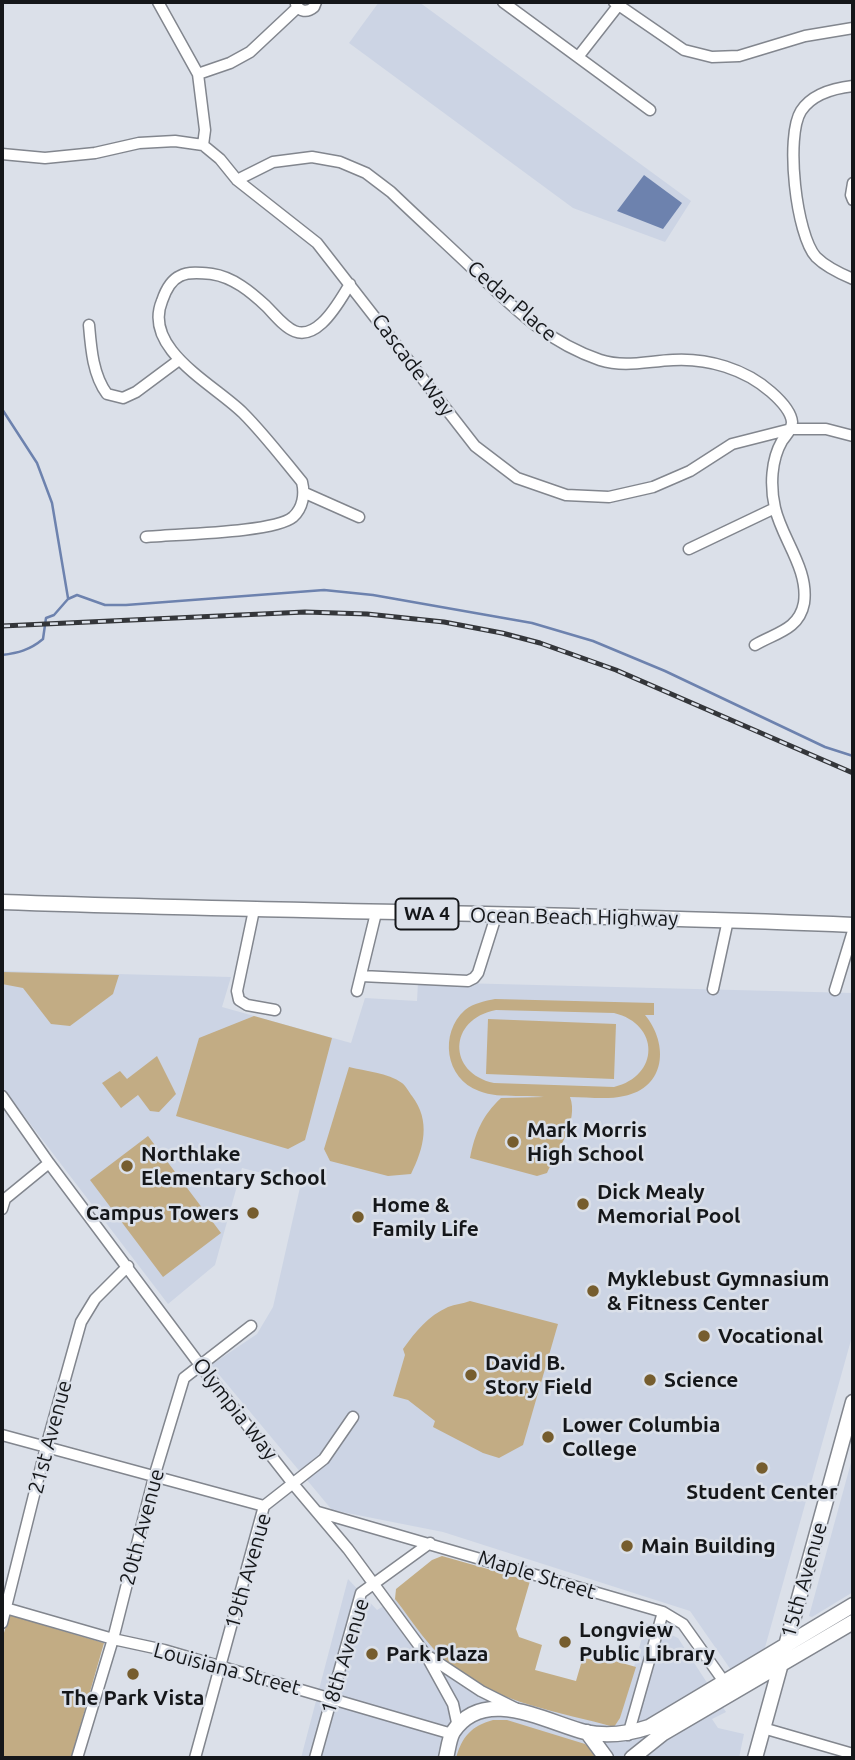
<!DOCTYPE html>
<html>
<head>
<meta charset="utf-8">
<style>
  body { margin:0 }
  #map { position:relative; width:855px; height:1760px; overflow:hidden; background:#dbe0e9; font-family:Ubuntu,sans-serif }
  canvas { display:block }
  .frame { position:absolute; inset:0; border:4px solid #15171a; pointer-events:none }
</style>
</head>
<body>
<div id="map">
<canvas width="855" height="1760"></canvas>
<div class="frame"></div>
</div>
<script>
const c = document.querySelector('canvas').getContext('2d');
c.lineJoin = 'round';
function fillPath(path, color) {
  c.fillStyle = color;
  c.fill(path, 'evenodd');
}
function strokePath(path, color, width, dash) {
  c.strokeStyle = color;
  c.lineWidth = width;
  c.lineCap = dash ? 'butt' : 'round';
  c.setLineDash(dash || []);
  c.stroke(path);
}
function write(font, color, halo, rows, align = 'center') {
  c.font = font + ' Ubuntu,sans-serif';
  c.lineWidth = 5;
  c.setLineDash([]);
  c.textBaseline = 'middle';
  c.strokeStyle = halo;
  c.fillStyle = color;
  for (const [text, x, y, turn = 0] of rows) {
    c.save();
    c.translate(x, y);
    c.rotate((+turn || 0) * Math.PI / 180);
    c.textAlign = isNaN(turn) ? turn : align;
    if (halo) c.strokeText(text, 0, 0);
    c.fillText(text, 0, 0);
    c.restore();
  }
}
const built = new Path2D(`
  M379 2H419L691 201 665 242 573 208 349 43Z
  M2 971 231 977 222 1007 351 1043 365 998 417 1001 418 982 853 993V1333L764 1651 735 1671 731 1670 690 1611 443 1532 332 1510 211 1365 257 1334 273 1307 301 1183 242 1168 215 1265 168 1304 2 1087Z
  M852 1459 853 1592 812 1617 809 1616Z
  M348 1579 377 1610 395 1599 437 1653 491 1691 613 1727 620 1718 646 1623 678 1638 726 1712 712 1719 718 1728 744 1734 739 1758H301Z`);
const green = new Path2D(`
  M2 972 119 975 113 994 70 1026 51 1024 23 988 2 984Z
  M495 999 654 1003V1015H645C669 1044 666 1088 624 1096 607 1100 588 1097 570 1097 579 1121 557 1151 547 1173L537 1176 470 1158C475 1133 482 1116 501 1098L544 1097C523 1094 499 1099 479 1091 445 1079 439 1033 465 1010 474 1003 485 1001 495 999ZM496 1010 614 1013C660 1024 660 1076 614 1087L494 1083C447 1073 448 1019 496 1010Z
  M254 1016 332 1038 305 1140 288 1149 176 1116 199 1038Z
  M488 1019 616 1024 614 1079 486 1074Z
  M157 1056 176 1094 159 1112 150 1111 138 1095 121 1108 102 1083 120 1071 127 1079Z
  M349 1067C365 1071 388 1073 402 1083 406 1086 409 1092 412 1096 431 1121 424 1148 411 1174L388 1176 330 1161 324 1149Z
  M148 1136 221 1233 163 1277 90 1180Z
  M470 1301 558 1324 523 1445 499 1458 483 1453 433 1427 435 1421 408 1400 393 1396 405 1355 403 1349C416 1331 428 1316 448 1307 455 1304 463 1304 470 1301Z
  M442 1556 530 1581 516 1629 519 1637 542 1645 535 1670 576 1681 583 1657 592 1660 594 1655 636 1667 620 1718 614 1727C561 1712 497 1703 454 1668 430 1650 413 1622 395 1599L396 1589 432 1560Z
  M9 1615 104 1643 71 1758H2V1640Z
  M493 1720H507L585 1744 601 1758H456C462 1737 471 1726 493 1720Z`);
const water = new Path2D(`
  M644 175 682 203 663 229 617 211Z`);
const stream = new Path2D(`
  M2 409 37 463 52 503 68 598
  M2 655C18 653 30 650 43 639L46 618 54 615 68 599 77 595 105 605H126L324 590 373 595 532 623 593 641 665 671 825 747 853 756`);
const minor = new Path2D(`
  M158 2 198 74 205 130 203 145
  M503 2 650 110
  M614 2 684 50 712 57 739 56 805 36 853 28
  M296 4C300 12 307 13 314 7L316 2
  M578 57 621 2
  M198 74 230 63 250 52 298 7
  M853 86C835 88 812 94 801 111 785 136 796 235 816 257 826 267 841 274 853 279
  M2 154 45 158 95 153 139 143 175 141 203 145 220 159 237 180 317 243 475 446 517 478 566 495 609 497 653 487 690 471 732 444 791 429H826L853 436
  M237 180 273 162 312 157 340 162 366 173 391 192C419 219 448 245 476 272 515 309 547 342 600 360 625 368 648 361 673 360 708 358 745 369 771 392 779 399 791 411 792 422 792 430 786 435 782 441 771 460 770 486 775 508 782 539 809 569 804 603 799 630 775 633 755 645
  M853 183 851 195 853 200
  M89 325C91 349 93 375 107 394L123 398 136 392 179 360
  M305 493 359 517
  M146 537C175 534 274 533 293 517 303 508 305 494 302 482 283 459 264 434 243 413 215 385 142 349 162 301 165 292 171 280 180 276 189 271 203 273 212 274 233 277 251 292 266 306 283 323 297 346 322 323 334 312 342 297 350 284
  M689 549 775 508
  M254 910 237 991 239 1000 247 1005 275 1010
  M361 976 468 981 474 978 478 973 496 916
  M713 989 728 920
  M835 990 853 931
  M357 991 376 913
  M2 1096 49 1163 200 1365 294 1485 348 1549 426 1655 453 1704 458 1727
  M2 1209 5 1199 49 1163
  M2 1435 264 1506
  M318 1512 663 1612 683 1624 725 1683
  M2 1607 113 1639 164 1650 452 1734
  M2 1623 46 1447 81 1322 95 1299 128 1266
  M428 1656 481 1691 517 1709
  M763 1728 853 1754
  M628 1735 663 1612
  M77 1758 113 1639 154 1477 184 1378 251 1326
  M195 1758 264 1506 324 1459 353 1417
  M315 1758 361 1593 430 1543`);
const major = new Path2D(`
  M2 902C286 912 570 913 853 925
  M587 1732 606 1758
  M446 1758C448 1750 449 1739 453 1732 484 1685 546 1722 585 1732 608 1737 628 1734 649 1727L853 1605
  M632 1758 662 1734 853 1622
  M755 1758 853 1402`);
const rail = new Path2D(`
  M2 626 305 612 367 614 444 622 502 633 540 643 616 670 853 773`);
const markers = [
  [513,1142,7,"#765d2e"],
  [127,1166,7,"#765d2e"],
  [583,1204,7,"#765d2e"],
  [253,1213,7,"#765d2e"],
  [358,1217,7,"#765d2e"],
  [593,1291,7,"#765d2e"],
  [704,1336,7,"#765d2e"],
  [471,1375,7,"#765d2e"],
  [650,1380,7,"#765d2e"],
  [548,1437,7,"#765d2e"],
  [762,1468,7,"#765d2e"],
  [627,1546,7,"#765d2e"],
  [565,1642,7,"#765d2e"],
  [372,1654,7,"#765d2e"],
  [133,1674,7,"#765d2e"]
];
const shields = [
  [427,914,63]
];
const shieldNames = [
  ["WA 4",427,914]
];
const streetNames = [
  ["Cedar Place",512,301,41],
  ["Cascade Way",413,365,53],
  ["Ocean Beach Highway",574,917,1],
  ["Olympia Way",235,1409,52],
  ["21st Avenue",50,1437,-75],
  ["20th Avenue",142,1527,-75],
  ["19th Avenue",248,1571,-74],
  ["Maple Street",537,1575,17],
  ["15th Avenue",804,1580,-74],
  ["18th Avenue",345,1656,-73],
  ["Louisiana Street",227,1669,15]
];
const poiNames = [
  ["Mark Morris",527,1130],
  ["High School",527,1154],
  ["Northlake",141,1154],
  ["Elementary School",141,1178],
  ["Dick Mealy",597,1192],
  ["Memorial Pool",597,1216],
  ["Home &",372,1205],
  ["Family Life",372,1229],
  ["Campus Towers",239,1213,"right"],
  ["Myklebust Gymnasium",607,1279],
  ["& Fitness Center",607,1303],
  ["Vocational",718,1336],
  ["David B.",485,1363],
  ["Story Field",485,1387],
  ["Science",664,1380],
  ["Lower Columbia",562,1425],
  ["College",562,1449],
  ["Student Center",762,1492,"center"],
  ["Main Building",641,1546],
  ["Longview",579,1630],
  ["Public Library",579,1654],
  ["Park Plaza",386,1654],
  ["The Park Vista",133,1698,"center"]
];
fillPath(built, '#ccd4e4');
fillPath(green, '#c2ac84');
fillPath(water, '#6d82ae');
strokePath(stream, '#6d82ae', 2.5);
strokePath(minor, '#82868e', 13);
strokePath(major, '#82868e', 17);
strokePath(minor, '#fff', 10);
strokePath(major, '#fff', 14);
strokePath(rail, '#34363a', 5);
strokePath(rail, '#dbe0e9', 2.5, [8]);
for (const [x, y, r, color] of markers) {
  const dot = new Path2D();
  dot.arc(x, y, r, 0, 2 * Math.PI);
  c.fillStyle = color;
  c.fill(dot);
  strokePath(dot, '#dbe0e9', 2.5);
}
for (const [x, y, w] of shields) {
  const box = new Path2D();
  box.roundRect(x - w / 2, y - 15.5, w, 31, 5);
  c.fillStyle = '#dbe0e9';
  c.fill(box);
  strokePath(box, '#15171a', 2);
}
write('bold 19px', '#15171a', null, shieldNames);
write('21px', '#15171a', '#dbe0e9', streetNames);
write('bold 21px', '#15171a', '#dbe0e9', poiNames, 'left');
</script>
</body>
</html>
